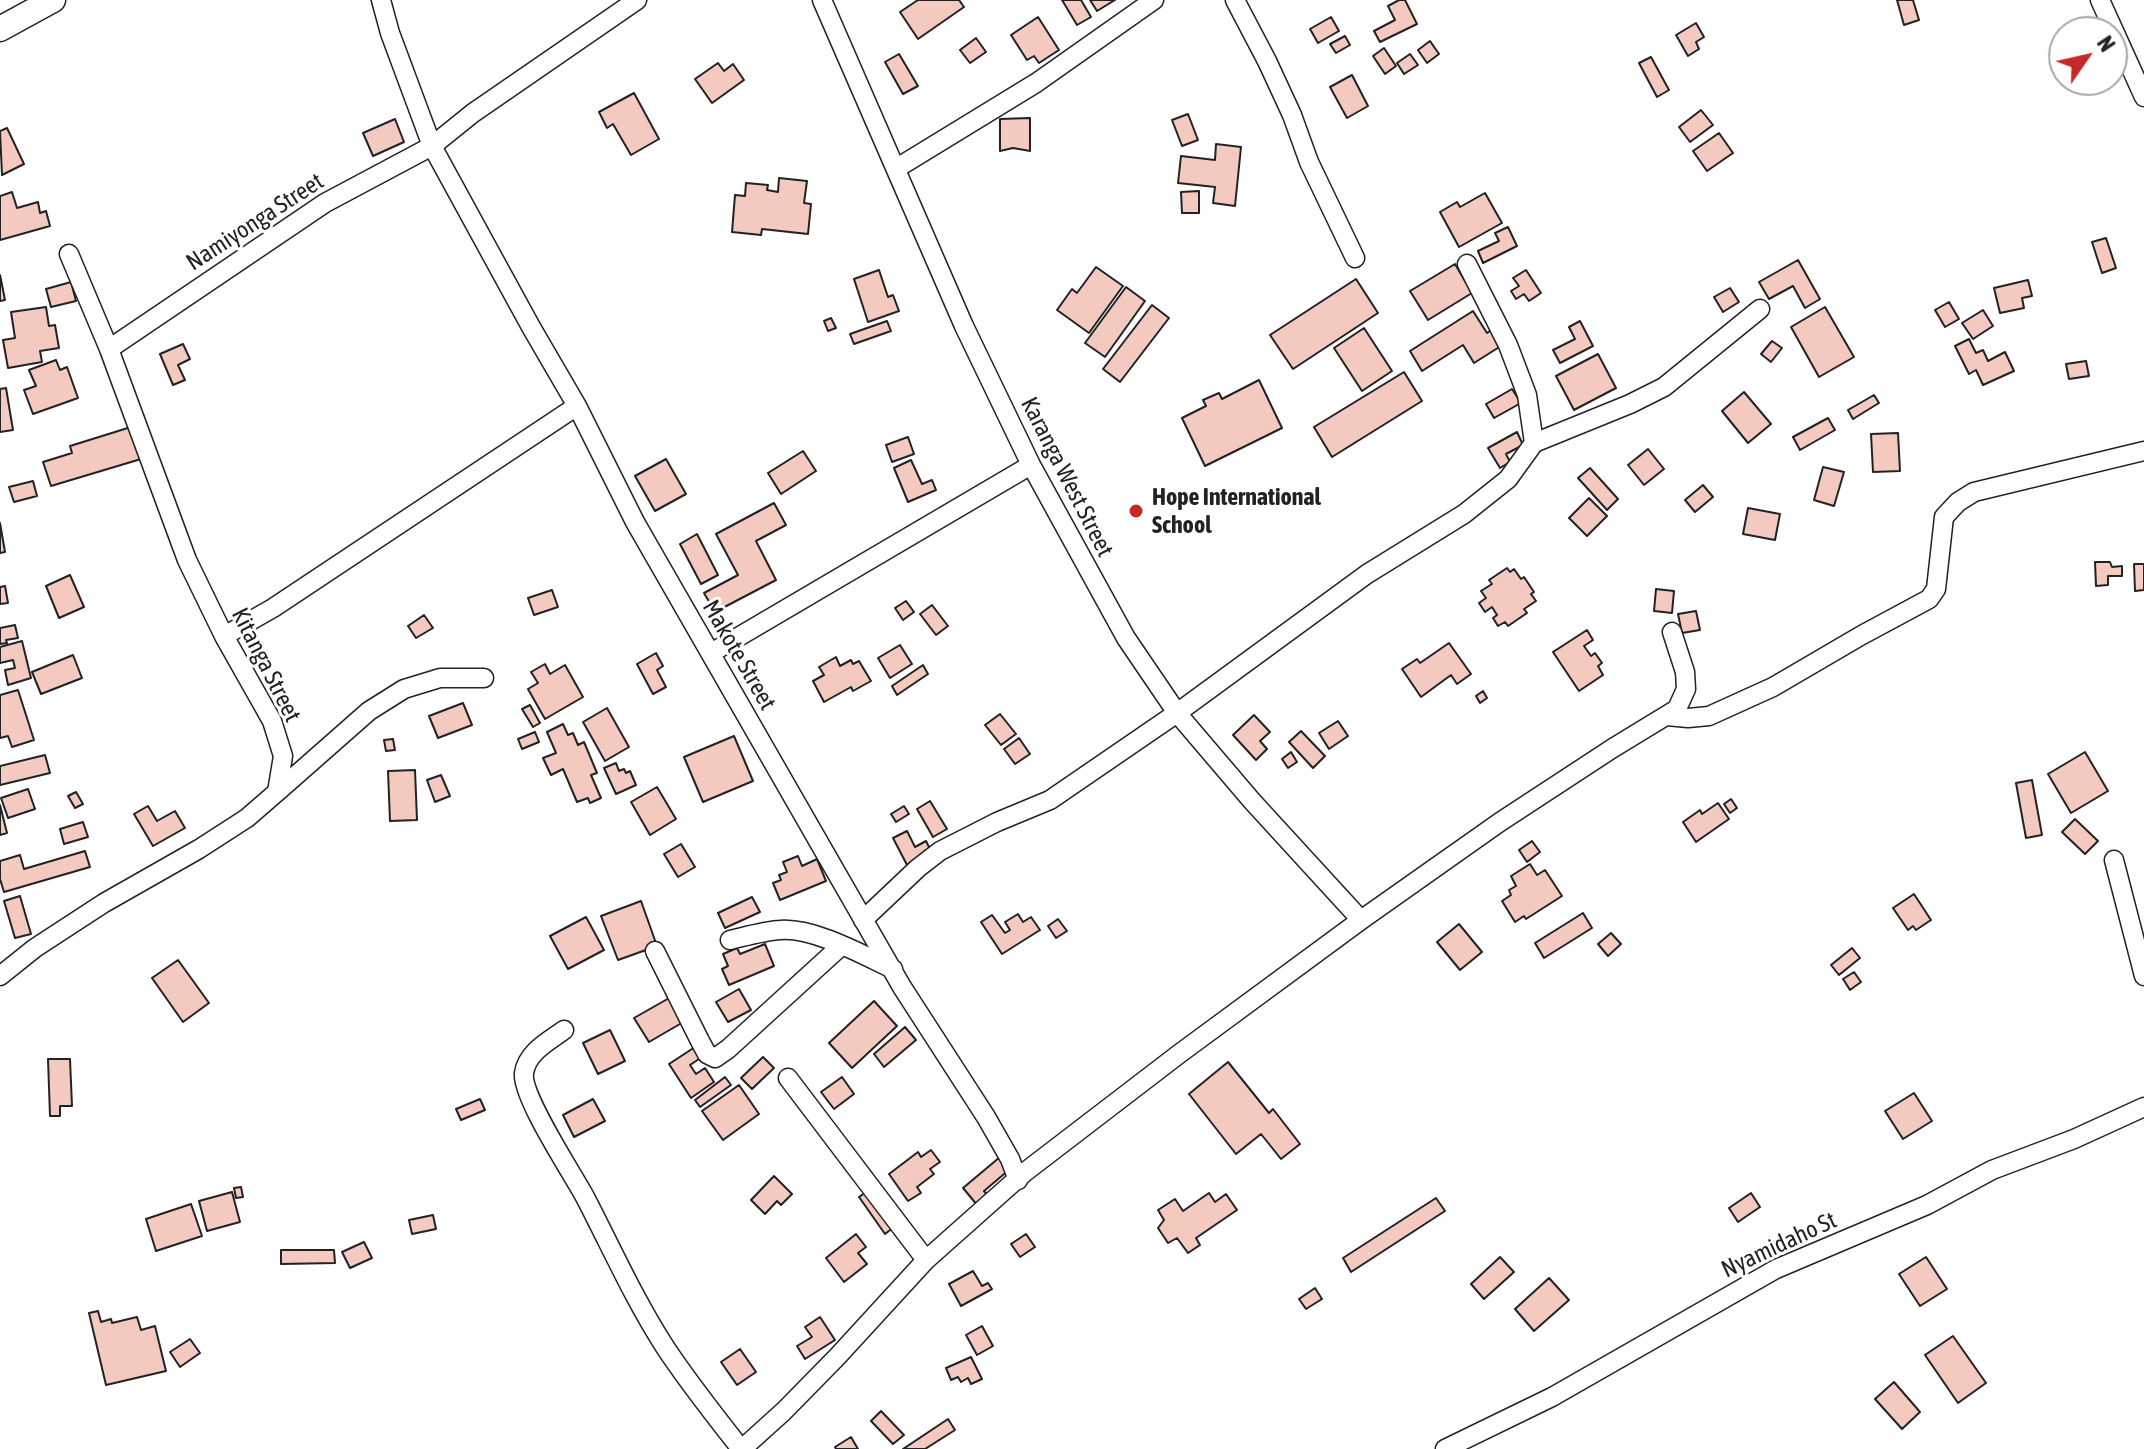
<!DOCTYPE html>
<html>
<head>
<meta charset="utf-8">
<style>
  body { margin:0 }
  #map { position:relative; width:2144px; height:1449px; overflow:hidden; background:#fff; font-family:"Asap Condensed",sans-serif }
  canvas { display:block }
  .north { position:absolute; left:2048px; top:16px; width:80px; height:80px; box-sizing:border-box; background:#fff; border:2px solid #a7a7a7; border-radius:50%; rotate:56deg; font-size:22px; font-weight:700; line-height:32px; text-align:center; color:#222 }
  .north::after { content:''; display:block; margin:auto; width:28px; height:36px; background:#c62828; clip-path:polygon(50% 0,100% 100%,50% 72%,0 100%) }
</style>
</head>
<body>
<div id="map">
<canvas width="2144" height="1449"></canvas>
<div class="north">N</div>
</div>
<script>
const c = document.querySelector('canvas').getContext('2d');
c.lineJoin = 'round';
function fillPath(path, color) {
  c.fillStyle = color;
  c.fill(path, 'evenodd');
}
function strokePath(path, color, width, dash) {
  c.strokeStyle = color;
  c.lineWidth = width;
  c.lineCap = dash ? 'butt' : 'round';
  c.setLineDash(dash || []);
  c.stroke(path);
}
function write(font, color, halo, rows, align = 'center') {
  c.font = font + ' "Asap Condensed",sans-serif';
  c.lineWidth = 6;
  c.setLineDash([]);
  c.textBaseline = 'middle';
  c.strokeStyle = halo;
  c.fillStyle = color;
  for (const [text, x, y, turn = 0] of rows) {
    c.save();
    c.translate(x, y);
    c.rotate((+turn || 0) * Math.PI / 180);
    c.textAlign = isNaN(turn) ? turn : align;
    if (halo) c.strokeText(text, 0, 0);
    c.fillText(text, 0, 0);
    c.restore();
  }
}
const building = new Path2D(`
  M918 0H959L964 7 918 39 900 12Z
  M1062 0H1081L1091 17 1077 25Z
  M1090 0H1115L1097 11Z
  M1399 0H1405L1417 24 1380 42 1374 31 1395 20 1388 6Z
  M1897 0H1913L1919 20 1904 25Z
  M1038 17 1059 50 1039 63 1034 56 1027 60 1011 35Z
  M1331 17 1339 31 1318 43 1310 29Z
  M1696 23 1704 37 1696 42 1699 49 1688 56 1676 35Z
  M1345 36 1350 45 1336 53 1330 44Z
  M976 38 986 52 970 63 960 50Z
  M1430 41 1439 54 1427 63 1418 50Z
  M1384 48 1396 66 1385 74 1373 56Z
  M899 54 918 86 903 94 885 62Z
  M1410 54 1418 65 1404 74 1397 63Z
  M1651 57 1669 90 1657 97 1639 63Z
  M718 63 724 71 733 64 744 80 712 103 695 79Z
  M1352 75 1368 106 1347 118 1330 87Z
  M634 93 659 139 631 155 613 124 607 128 599 112Z
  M1701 110 1713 125 1690 142 1679 127Z
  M1188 114 1198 140 1182 146 1172 120Z
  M1030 118V151L1013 148 1000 151V119Z
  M395 119 404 142 373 156 363 133Z
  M7 128 24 164 2 175 0 131Z
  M1719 133 1733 153 1707 171 1693 151Z
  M1216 144 1241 147 1235 206 1213 203 1215 187 1178 183 1181 156 1215 160Z
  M779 178 807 181 804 203 811 204 808 234 762 229 761 235 732 232 735 195 745 196 746 183 768 185 767 190 778 192Z
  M1199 191V213H1182L1181 192Z
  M12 192 17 208 38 202 40 213 46 211 50 226 0 240V196Z
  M1485 193 1502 223 1459 247 1440 212 1457 202 1460 207Z
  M1508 227 1517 246 1483 263 1478 251 1499 241 1495 233Z
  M2106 238 2116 268 2102 273 2092 242Z
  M1798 260 1820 299 1805 308 1793 286 1769 299 1759 282Z
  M1455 264 1472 293 1428 320 1410 291Z
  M1096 267 1123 286 1089 333 1057 310 1072 289 1077 293Z
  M879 270 888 297 893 295 899 311 868 322 854 279Z
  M1526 270 1541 293 1529 301 1524 294 1516 299 1511 291 1519 286 1513 278Z
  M0 275 5 300 0 301Z
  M1356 279 1378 313 1293 369 1270 335Z
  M2028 280 2032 296 2022 298 2024 308 2000 313 1994 288Z
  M71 282 76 301 51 307 46 289Z
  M1126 287 1145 301 1105 357 1085 343Z
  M1730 288 1739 302 1723 312 1714 297Z
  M1949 302 1959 319 1945 327 1935 310Z
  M1152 305 1169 318 1120 382 1103 369Z
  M46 307 49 326 55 325 59 348 40 351 42 362 8 368 3 340 15 338 11 312Z
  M1825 307 1854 357 1819 377 1791 327Z
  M1983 310 1993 326 1973 339 1962 323Z
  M1473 311 1487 333 1494 328 1504 344 1474 363 1463 345 1422 371 1410 351Z
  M831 318 836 328 828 331 824 321Z
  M887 321 891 331 854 344 850 334Z
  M1580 321 1593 346 1560 363 1553 350 1575 339 1569 327Z
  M1364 328 1392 371 1362 391 1334 348Z
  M1969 339 1976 353 1983 350 1988 361 2005 352 2014 371 1983 385 1976 370 1969 374 1955 346Z
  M1772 341 1782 348 1771 362 1761 354Z
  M183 344 190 359 178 365 185 380 173 385 160 354Z
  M1598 354 1616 388 1574 410 1556 376Z
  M56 360 60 370 67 367 78 398 33 414 24 390 36 386 29 370Z
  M2086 361 2089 376 2069 379 2066 364Z
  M1404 372 1422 401 1332 457 1314 427Z
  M1259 380 1282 428 1205 466 1182 418 1206 406 1203 400 1219 393 1222 399Z
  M6 388 13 430 0 432V389Z
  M1512 389 1521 403 1494 418 1486 404Z
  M1744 392 1771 424 1748 443 1722 411Z
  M1874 395 1879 403 1853 419 1848 410Z
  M1828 418 1835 430 1800 450 1793 437Z
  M131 427 141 459 51 486 43 462 72 453 70 446Z
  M1517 432 1523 445 1506 454 1510 462 1500 468 1488 448Z
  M1898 433 1900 471 1873 472 1871 434Z
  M908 437 914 454 892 462 886 445Z
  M1648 449 1664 469 1644 485 1628 465Z
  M803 451 816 471 781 494 768 473Z
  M666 459 686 494 655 511 635 476Z
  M911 460 922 484 932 480 936 490 908 502 894 468Z
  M1823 467 1844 472 1834 506 1814 500Z
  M1590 468 1618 499 1607 510 1578 478Z
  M33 481 37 496 14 502 9 487Z
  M1703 485 1713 497 1695 512 1685 500Z
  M1589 498 1607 516 1587 536 1569 518Z
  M774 503 786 525 756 541 776 580 715 612 704 593 738 575 716 534Z
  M1748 508 1780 514 1775 540 1743 534Z
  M0 523 5 552 0 553Z
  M697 534 718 575 701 584 680 544Z
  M2095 562H2110L2112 567 2122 566V576H2108V585L2096 586Z
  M2134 564H2144V590L2135 591Z
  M1507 568 1510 572 1514 569 1521 579 1524 577 1534 592 1531 594 1536 601 1524 609 1527 613 1508 626 1505 622 1498 626 1493 618 1497 615 1492 607 1485 612 1479 603 1486 598 1481 591 1492 584 1489 580Z
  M70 575 84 607 59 618 46 586Z
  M5 586 8 603 0 604V587Z
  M1656 589 1674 591 1672 613 1654 611Z
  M552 590 558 607 534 615 528 598Z
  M906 601 914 612 903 620 895 608Z
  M932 605 948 626 936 635 920 614Z
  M1696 611 1700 630 1682 633 1678 614Z
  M424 615 433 628 416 638 408 626Z
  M15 625 18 638 6 640 7 643 0 644V628Z
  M1587 630 1593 640 1584 646 1591 656 1595 653 1602 663 1598 666 1603 675 1579 691 1553 652Z
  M22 641 31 678 8 685 5 670 15 668 13 660 0 663V647Z
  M1449 643 1471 674 1457 684 1451 675 1421 697 1402 669 1417 659 1420 663Z
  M900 645 912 664 890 678 878 658Z
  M656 653 663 666 657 670 666 687 653 694 637 664Z
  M73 655 82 678 41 694 32 672Z
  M836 657 840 666 851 660 853 664 859 661 871 681 853 691 851 687 824 702 813 681 824 675 819 667Z
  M545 664 550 674 565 665 583 697 545 719 528 689 538 683 531 672Z
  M923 665 928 674 897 695 892 686Z
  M18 690 34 740 12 747 8 736 0 738V695Z
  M1483 691 1487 698 1480 703 1476 696Z
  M463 703 472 725 438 738 429 716Z
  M530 705 540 723 533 727 522 709Z
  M607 708 629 747 605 761 583 722Z
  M1000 714 1016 734 1001 745 985 725Z
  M1254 715 1270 732 1260 741 1267 749 1256 760 1233 735Z
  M1338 721 1348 736 1329 749 1319 733Z
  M563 724 568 735 573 733 578 745 584 742 597 773 591 775 601 798 590 803 588 798 577 802 563 769 551 775 543 758 556 753 547 732Z
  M1301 731 1325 756 1313 768 1289 742Z
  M535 732 539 742 522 749 518 739Z
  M734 736 753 781 703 802 684 757Z
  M1019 738 1030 754 1015 764 1004 749Z
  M393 739 395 750 386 751 384 740Z
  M1291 752 1297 762 1288 768 1282 759Z
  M2085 752 2108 791 2071 813 2048 774Z
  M45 755 50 773 0 785V766Z
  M616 763 619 771 624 769 626 773 630 771 636 785 616 794 604 768Z
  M415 770 417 820 390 821 388 771Z
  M441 775 450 796 435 802 427 780Z
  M2032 780 2042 835 2026 838 2016 783Z
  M657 787 676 819 650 835 631 802Z
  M28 789 35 809 8 818 1 798Z
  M76 792 83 804 75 808 68 796Z
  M1731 799 1737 808 1730 813 1724 804Z
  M930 801 947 829 933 837 917 809Z
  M1718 803 1729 819 1696 842 1683 822 1700 810 1702 814Z
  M0 805 7 833 0 835Z
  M148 806 157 821 175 811 185 828 153 846 134 814Z
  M904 806 909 814 896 822 891 814Z
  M2075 819 2098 841 2085 854 2062 832Z
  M83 822 88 837 64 844 60 829Z
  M907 831 915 847 926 841 932 853 907 865 893 838Z
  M1532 841 1540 852 1527 862 1519 850Z
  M681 844 695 867 678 877 664 854Z
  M85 851 90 867 4 892 0 879V861L20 855 24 869Z
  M798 856 802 866 817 859 826 881 780 900 773 883 781 880 779 875 787 872 783 862Z
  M1530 864 1537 875 1545 870 1562 896 1526 919 1524 916 1515 922 1502 901 1511 895 1509 890 1516 886 1511 876Z
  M1914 894 1931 920 1916 930 1913 926 1908 930 1893 908Z
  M20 896 31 934 15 938 4 901Z
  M752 897 760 912 725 928 718 913Z
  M641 901 657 946 618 960 601 916Z
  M1583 913 1592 928 1544 958 1535 943Z
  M1018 914 1023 922 1031 917 1040 930 1002 954 981 922 992 915 1005 933 1010 930 1005 922Z
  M586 917 604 950 568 969 550 936Z
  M1058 919 1067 931 1056 938 1048 926Z
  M1459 924 1482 952 1460 970 1437 942Z
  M1611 933 1621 944 1608 956 1598 944Z
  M765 944 774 966 729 985 722 969 728 966 723 954 737 948 740 954Z
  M1852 948 1860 958 1839 975 1831 965Z
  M178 960 209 1003 183 1022 152 978Z
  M1854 972 1861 982 1850 990 1843 979Z
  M739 989 751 1010 728 1022 716 1002Z
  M678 993 692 1017 649 1042 634 1018Z
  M874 1001 897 1026 852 1068 829 1043Z
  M905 1027 916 1040 884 1067 874 1054Z
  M610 1030 625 1061 598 1074 583 1043Z
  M695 1047 702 1057 690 1065 696 1074 705 1068 714 1082 691 1098 669 1064Z
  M763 1057 774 1068 752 1089 741 1078Z
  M48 1059H70L72 1106H60V1116H50Z
  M1228 1062 1269 1113 1273 1109 1300 1144 1281 1159 1261 1134 1236 1154 1189 1094Z
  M725 1077 731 1085 700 1107 695 1100Z
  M842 1077 854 1094 834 1109 821 1092Z
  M739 1085 759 1114 723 1140 702 1111Z
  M1914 1093 1932 1121 1903 1139 1885 1111Z
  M480 1099 485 1110 461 1120 456 1109Z
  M593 1099 605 1121 574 1137 563 1115Z
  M931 1150 940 1162 930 1169 934 1174 917 1187 921 1193 908 1201 889 1174 918 1152 921 1157Z
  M1000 1157 1010 1169 984 1191 989 1197 978 1206 963 1188Z
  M774 1176 792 1194 781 1205 777 1201 765 1214 751 1200Z
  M241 1187 243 1197 236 1198 234 1188Z
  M872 1188 898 1224 885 1234 859 1197Z
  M232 1192 240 1222 207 1231 199 1201Z
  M1209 1193 1215 1202 1226 1194 1237 1210 1196 1238 1200 1245 1188 1253 1177 1238 1168 1243 1158 1228 1164 1220 1158 1210 1175 1199 1183 1211Z
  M1751 1193 1760 1207 1738 1222 1729 1208Z
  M1436 1198 1445 1211 1351 1272 1343 1258Z
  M191 1204 202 1236 156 1251 146 1219Z
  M433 1215 436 1229 412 1234 409 1220Z
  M856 1234 866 1247 858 1253 867 1264 844 1282 826 1258Z
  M1026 1234 1035 1247 1020 1257 1011 1244Z
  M364 1242 372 1258 350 1268 342 1252Z
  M281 1250H334L335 1263 281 1264Z
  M1500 1257 1514 1272 1484 1299 1471 1284Z
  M1926 1257 1947 1289 1920 1306 1899 1274Z
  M973 1271 982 1286 988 1283 992 1289 961 1306 949 1284Z
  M1549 1278 1569 1300 1534 1331 1515 1309Z
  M1315 1288 1322 1299 1306 1309 1299 1299Z
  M98 1311 101 1322 111 1319 112 1323 137 1317 141 1330 155 1326 166 1371 106 1385 89 1313Z
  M820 1317 835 1340 805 1359 797 1346 812 1337 805 1327Z
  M982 1326 993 1346 977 1355 966 1335Z
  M1953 1336 1986 1383 1958 1403 1925 1355Z
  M190 1339 200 1353 180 1367 170 1352Z
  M740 1349 756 1372 737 1385 721 1362Z
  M971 1357 982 1379 971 1384 968 1378 961 1382 958 1377 951 1380 946 1368Z
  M1894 1382 1920 1412 1902 1429 1875 1399Z
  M881 1411 904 1435 893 1444 871 1421Z
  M948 1419 955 1430 925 1449H903Z
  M851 1437 858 1449H836L835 1447Z`);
const minor = new Path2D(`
  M637 0 473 113 432 146 531 327 577 406 635 522 902 987 986 1117 1010 1159 1018 1180
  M822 0 964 326 1031 465 1126 638 1177 713 1252 801 1361 920
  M1235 0 1267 61 1292 115 1309 162 1355 258
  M2100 0 2144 97
  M897 168 1036 83 1154 0
  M109 349 325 203 432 146 390 33 381 0
  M1534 443 1630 404 1664 387 1760 309
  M224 636 273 608 577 406
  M711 653 1031 465
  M1667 716 1688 718 1709 716 1773 687 1862 635 1929 599 1936 589 1944 517 1958 502 1974 492 2144 451
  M277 792 369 711 404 689 440 678H484
  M2114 860 2144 976
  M863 920 918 868 940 851 997 822 1050 800 1177 713 1367 574 1464 514 1508 479 1534 443 1527 395 1508 345 1467 264
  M730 940C747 936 764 931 780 930 813 927 863 955 893 969
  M655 951 700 1041 707 1054 715 1058 728 1049 841 946
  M0 976 35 948 104 903 199 849 247 818 277 792 283 756 272 721 224 636 187 560 109 349 69 254
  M564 1030C549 1041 527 1052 524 1073 521 1096 572 1173 585 1197 611 1247 634 1299 665 1347 688 1382 715 1416 741 1449
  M788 1078 926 1260
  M742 1449 784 1411 837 1357 926 1260 1025 1172 1179 1054 1361 920 1500 822 1613 748 1677 709 1686 689 1685 672 1672 632
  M1445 1449 1552 1397 1776 1269 1927 1205 1992 1170 2074 1139 2144 1107`);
const tertiary = new Path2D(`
  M0 29 53 0`);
const markers = [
  [1136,511,8,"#c62828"]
];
const streetNames = [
  ["Namiyonga Street",255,222,-33],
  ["Karanga West Street",1067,477,63],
  ["Makote Street",739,655,60],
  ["Kitanga Street",266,665,63],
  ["Nyamidaho St",1779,1245,-25]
];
const poiNames = [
  ["Hope International",1152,497],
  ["School",1152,525]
];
fillPath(building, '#f3c9c0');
strokePath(building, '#222', 2);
strokePath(minor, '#222', 21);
strokePath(tertiary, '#222', 27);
strokePath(minor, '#fff', 18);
strokePath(tertiary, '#fff', 24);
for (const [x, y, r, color] of markers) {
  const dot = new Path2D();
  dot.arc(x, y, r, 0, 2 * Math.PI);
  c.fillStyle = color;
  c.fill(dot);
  strokePath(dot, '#fff', 3);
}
write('24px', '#222', '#fff', streetNames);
write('bold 24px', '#222', '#fff', poiNames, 'left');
</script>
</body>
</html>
